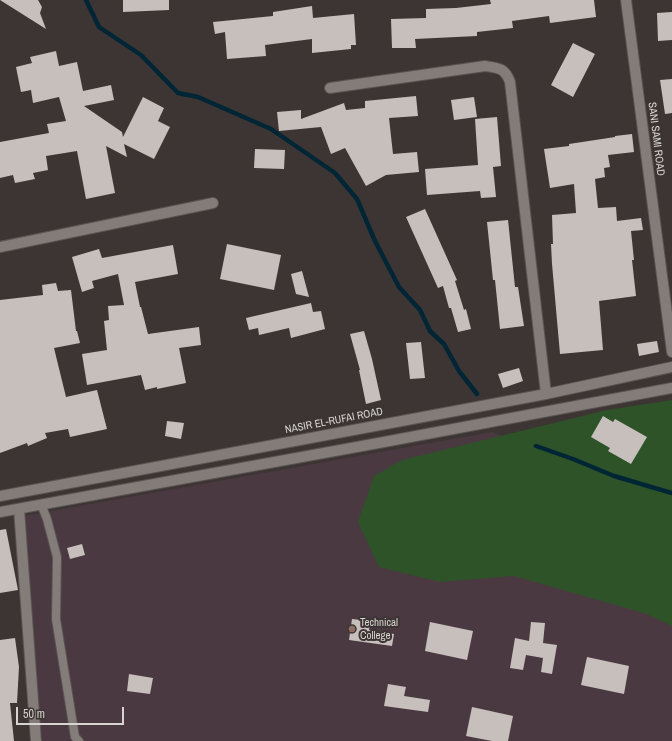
<!DOCTYPE html>
<html>
<head>
<meta charset="utf-8">
<style>
  body { margin:0 }
  #map { position:relative; width:672px; height:741px; overflow:hidden; background:#3c3533; font-family:"Archivo Narrow",sans-serif }
  canvas { display:block }
  .scale { position:absolute; left:16px; top:707px; width:108px; height:18px; box-sizing:border-box; border:2px solid #d7d3d1; border-top:0; padding-left:5px; font-size:12px; line-height:14px; white-space:nowrap; color:#d7d3d1; -webkit-text-stroke:3px #3c3533; paint-order:stroke }
</style>
</head>
<body>
<div id="map">
<canvas width="672" height="741"></canvas>
<div class="scale">50 m</div>
</div>
<script>
const c = document.querySelector('canvas').getContext('2d');
c.lineJoin = 'round';
function fillPath(path, color) {
  c.fillStyle = color;
  c.fill(path, 'evenodd');
}
function strokePath(path, color, width, dash) {
  c.strokeStyle = color;
  c.lineWidth = width;
  c.lineCap = dash ? 'butt' : 'round';
  c.setLineDash(dash || []);
  c.stroke(path);
}
function write(font, color, halo, rows, align = 'center') {
  c.font = font + ' "Archivo Narrow",sans-serif';
  c.lineWidth = 4;
  c.setLineDash([]);
  c.textBaseline = 'middle';
  c.strokeStyle = halo;
  c.fillStyle = color;
  for (const [text, x, y, turn = 0] of rows) {
    c.save();
    c.translate(x, y);
    c.rotate((+turn || 0) * Math.PI / 180);
    c.textAlign = isNaN(turn) ? turn : align;
    if (halo) c.strokeText(text, 0, 0);
    c.fillText(text, 0, 0);
    c.restore();
  }
}
const education = new Path2D(`
  M492 432 569 463 672 515V741H41L24 516Z`);
const green = new Path2D(`
  M672 400V626L647 614 514 576 440 582 379 567 358 522 374 476 402 460 607 410Z`);
const stream = new Path2D(`
  M86 0 99 27 141 55 178 93 198 97 271 129 335 173 357 199 375 241 399 287 420 310 430 331 444 344 459 371 477 394
  M536 446 573 459 614 476 672 493`);
const building = new Path2D(`
  M0 0H38L42 7 40 13 46 29Z
  M123 0H169V10L123 12Z
  M490 0H594L596 17 550 23 549 16 512 21 513 28 477 32V36L415 39 416 48H392L391 19 426 18V9L456 8 491 4Z
  M312 6 313 18 354 14 356 45H351V49L312 53V39L265 45 266 56 227 59 225 32 215 34 213 22 273 16V12Z
  M672 12V40L658 41 657 13Z
  M573 43 595 54 573 97 551 85Z
  M56 51 59 66 77 62 83 91 111 85 114 100 84 106 122 132 123 137 143 97 164 108 158 121 170 127 154 159 124 144 127 157 106 146 115 193 86 199 77 151 46 156 48 170 33 173 35 179 15 183 13 175 0 178V142L49 133 47 124 66 121 59 97 33 103 31 90 21 92 16 67 32 63 30 57Z
  M672 79V113L665 114 660 80Z
  M416 96 418 116 389 118 393 154 417 152 419 172 386 175 366 186 345 148 331 154 321 127 279 131 277 112 301 110V119L344 103 346 110 365 108V101Z
  M474 97 477 117 454 120 451 100Z
  M497 117 501 166 493 167 496 197 481 198 480 191 427 195 425 169 478 165 475 119Z
  M632 134 634 152 608 155 610 167 604 168 605 177 595 179 598 208 616 207 617 221 641 218 643 230 631 231 634 260H632L636 296 599 301 603 350 560 354 552 264 551 244H553L552 215 576 213 574 184 550 188 544 149 569 146V144L615 137V136Z
  M255 149 285 150 284 169 254 168Z
  M425 209 457 280 455 281 464 310 466 309 471 329 458 332 451 308H449L443 286 438 288 406 217Z
  M508 220 515 287H518L524 326 500 329 495 280H493L487 222Z
  M227 244 281 255 274 290 220 279Z
  M173 245 178 274 135 282 140 307H141L148 334 199 327 201 345 179 348 186 383 157 389V387L145 390 141 375 87 385 82 354 107 350 104 321 109 320 108 306 124 305 118 274 92 281 94 288 82 292 72 257 99 249 102 258Z
  M302 271 309 297 296 294 291 274Z
  M56 283 58 291 71 290 76 331H77L80 343 54 348 66 397 97 390 107 429 70 437 68 429 45 433 47 438 28 446 27 443 0 453V300L43 295 42 285Z
  M311 303 313 312 321 311 325 329 291 338 289 328 259 335 258 328 249 330 246 318Z
  M364 331 372 359 381 400 366 404 359 370H360L350 334Z
  M657 341 659 352 639 356 637 344Z
  M421 342 425 378 410 379 406 343Z
  M519 368 523 381 503 388 498 374Z
  M603 416 613 422 615 419 647 437 631 464 608 451 610 448 591 437Z
  M167 421 184 423 181 439 165 436Z
  M6 529 18 590 0 593V530Z
  M82 544 85 555 70 559 67 548Z
  M352 619 370 621 369 630 394 634 392 646 349 640Z
  M430 622 473 631 467 660 425 651Z
  M531 622 545 623 543 643 557 645 552 674 541 672 543 658 526 655 523 670 510 668 515 638 529 641Z
  M15 638 19 667 17 703H10L14 741H0V640Z
  M587 657 629 666 624 694 581 685Z
  M129 674 153 678 150 694 127 691Z
  M388 684 406 687 404 696 430 700 428 712 384 706Z
  M472 707 513 716 508 741H492L466 736Z`);
const lane = new Path2D(`
  M41 504 47 519 57 557 56 619 75 737 79 741`);
const street = new Path2D(`
  M626 0 672 352
  M330 88 485 66C499 68 505 68 510 82L546 394
  M0 247 213 203
  M19 509 36 741`);
const secondary = new Path2D(`
  M0 496 546 394 672 367
  M0 512 384 442 672 388`);
const markers = [
  [352,629,4,"#8d6e63"]
];
const streetNames = [
  ["SANI SAMI ROAD",656,139,83],
  ["NASIR EL-RUFAI ROAD",334,421,-11]
];
const poiNames = [
  ["Technical",360,623],
  ["College",360,636]
];
fillPath(education, '#4b3942');
fillPath(green, '#2e5328');
strokePath(stream, '#002636', 4.5);
fillPath(building, '#c7bfbc');
strokePath(lane, '#595452', 10);
strokePath(street, '#595452', 12);
strokePath(secondary, '#595452', 12);
strokePath(lane, '#847c79', 8);
strokePath(street, '#847c79', 10);
strokePath(secondary, '#847c79', 10);
for (const [x, y, r, color] of markers) {
  const dot = new Path2D();
  dot.arc(x, y, r, 0, 2 * Math.PI);
  c.fillStyle = color;
  c.fill(dot);
  strokePath(dot, '#3c3533', 1.5);
}
write('11px', '#d7d3d1', '#3c3533', streetNames);
write('11px', '#d7d3d1', '#3c3533', poiNames, 'left');
</script>
</body>
</html>
